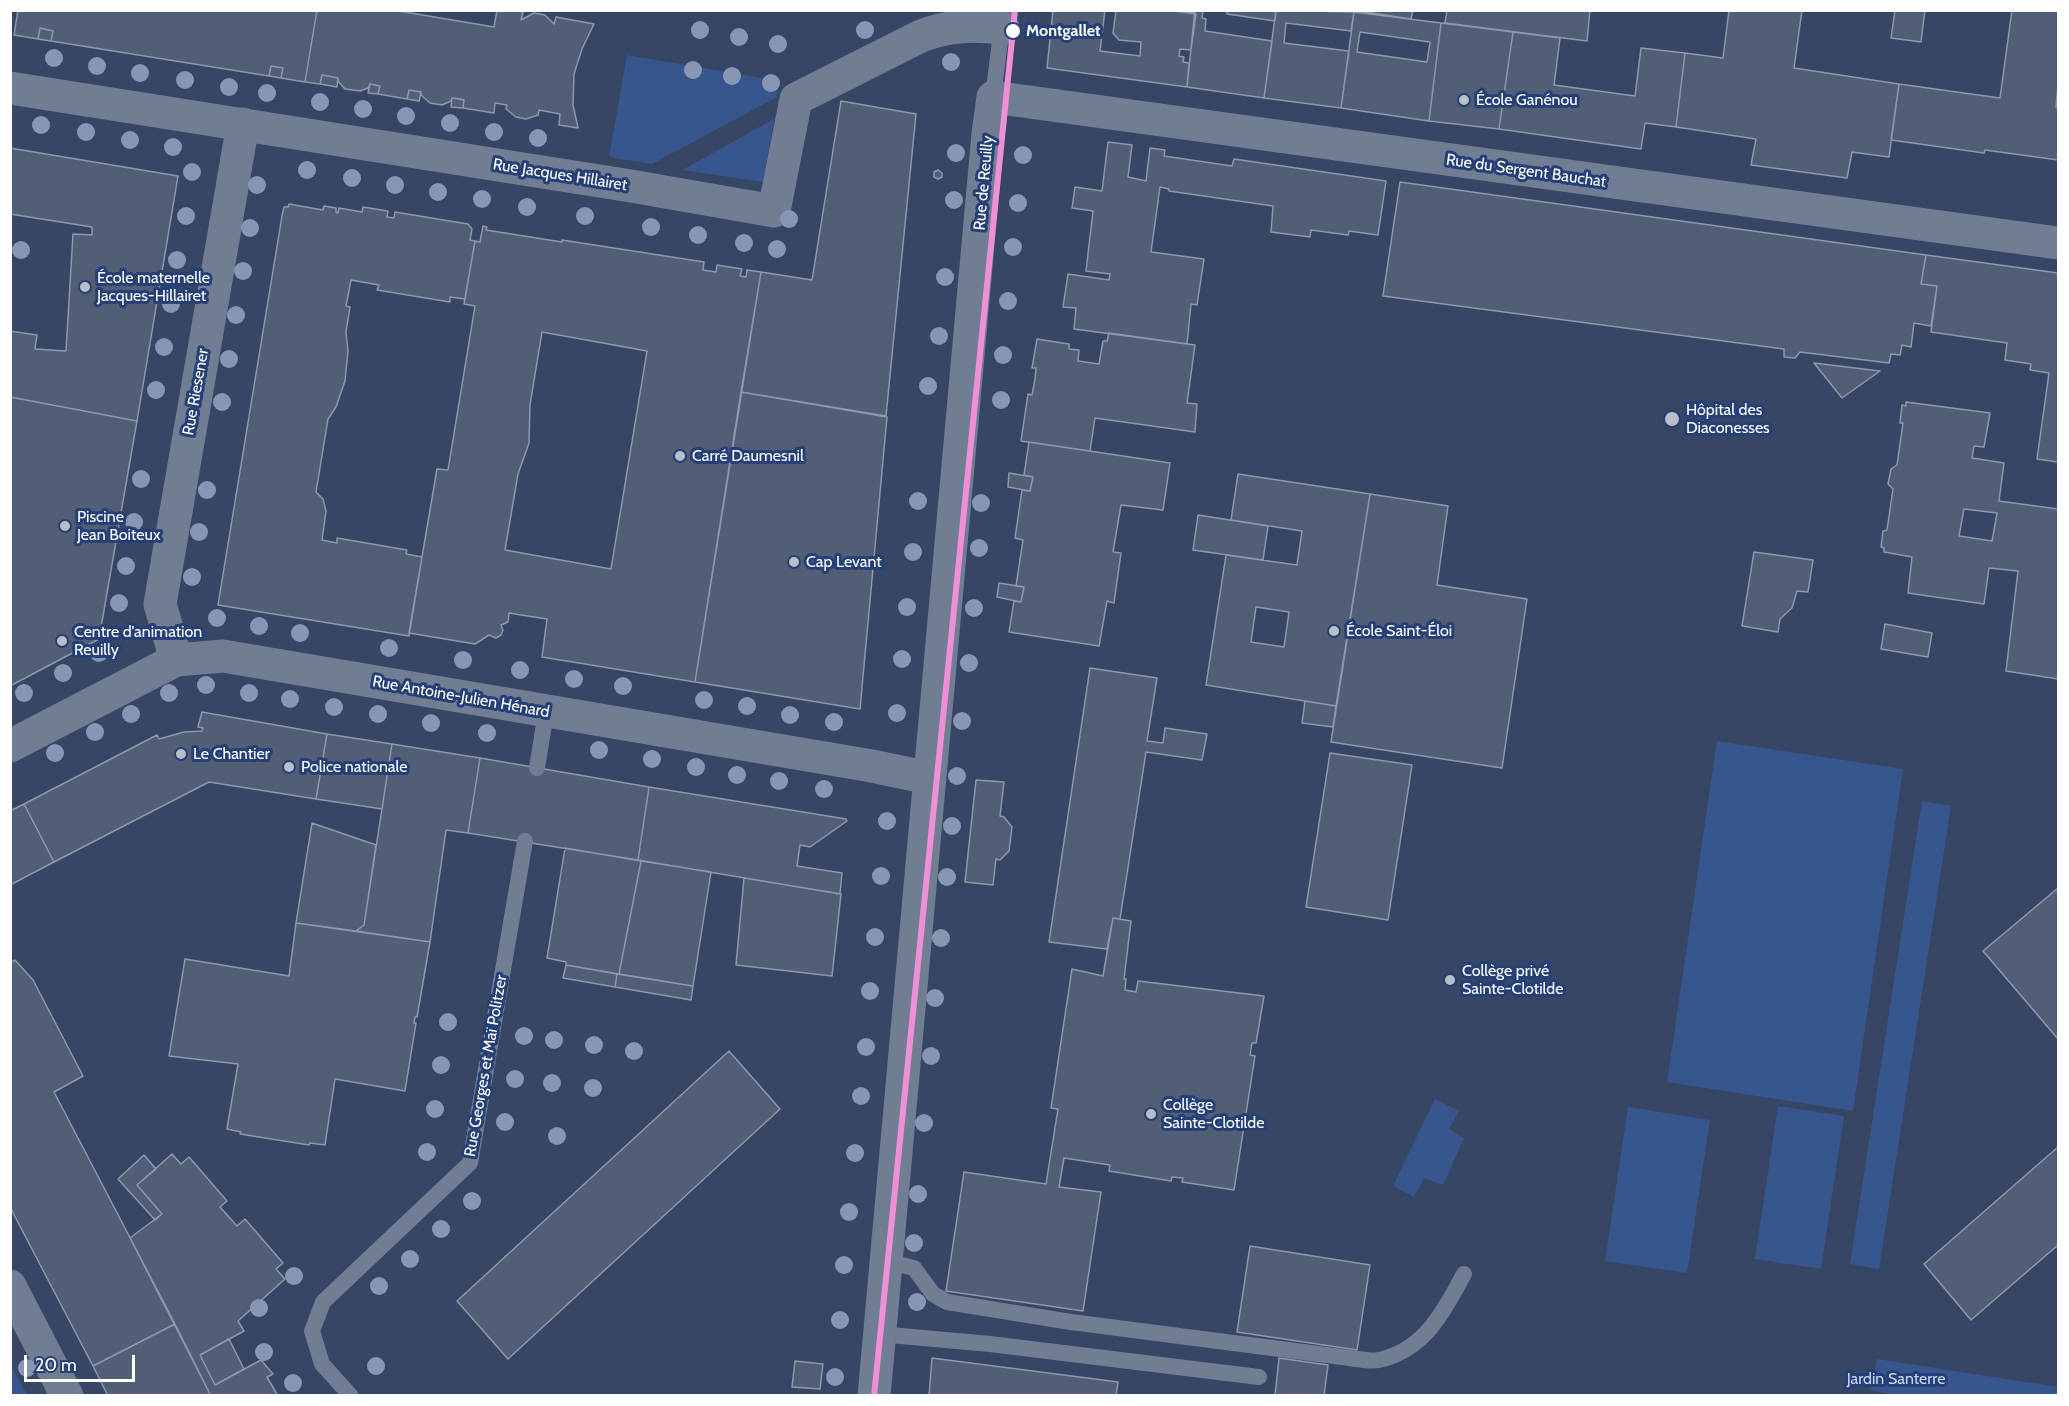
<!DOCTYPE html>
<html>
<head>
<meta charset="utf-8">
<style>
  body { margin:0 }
  #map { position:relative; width:2069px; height:1406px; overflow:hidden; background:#374664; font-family:Cabin,sans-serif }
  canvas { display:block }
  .frame { position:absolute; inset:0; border:12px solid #fff; pointer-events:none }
  .scale { position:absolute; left:24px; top:1355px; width:111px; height:27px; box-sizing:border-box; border:3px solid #fff; border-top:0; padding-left:8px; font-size:18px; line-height:21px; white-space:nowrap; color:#fff; -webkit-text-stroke:4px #244077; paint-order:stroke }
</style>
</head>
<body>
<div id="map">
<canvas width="2069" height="1406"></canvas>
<div class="frame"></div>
<div class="scale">20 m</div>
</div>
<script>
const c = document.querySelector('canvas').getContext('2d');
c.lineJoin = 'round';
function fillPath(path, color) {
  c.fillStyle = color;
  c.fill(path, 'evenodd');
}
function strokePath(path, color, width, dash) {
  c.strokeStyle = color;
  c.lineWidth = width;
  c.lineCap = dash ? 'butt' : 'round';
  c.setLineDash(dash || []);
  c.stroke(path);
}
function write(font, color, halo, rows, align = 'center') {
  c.font = font + ' Cabin,sans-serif';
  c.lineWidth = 6;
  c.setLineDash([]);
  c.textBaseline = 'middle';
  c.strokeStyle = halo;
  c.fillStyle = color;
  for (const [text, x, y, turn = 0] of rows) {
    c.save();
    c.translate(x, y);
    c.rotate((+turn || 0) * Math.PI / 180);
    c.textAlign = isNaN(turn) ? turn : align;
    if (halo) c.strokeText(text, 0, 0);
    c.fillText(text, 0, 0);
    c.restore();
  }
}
const green = new Path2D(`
  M627 55 779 81 777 97 652 164 609 157Z
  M774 119 763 182 682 170Z
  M1717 741 1903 769 1853 1111 1667 1082Z
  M1922 801 1951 806 1879 1269 1850 1264Z
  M1435 1099 1459 1111 1449 1129 1464 1138 1443 1185 1424 1178 1414 1197 1393 1186Z
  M1778 1106 1844 1116 1821 1269 1755 1259Z
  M1628 1107 1710 1120 1687 1273 1605 1261Z
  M1877 1359 2058 1387V1395H1894L1871 1390Z
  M10 1365H11L27 1395H11Z`);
const building = new Path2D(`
  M18 10H317L305 82 281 78 283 68 271 66 269 76 51 41 53 31 40 28 38 39 14 35Z
  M317 10H393L494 27 497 10H515L523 12 521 20 534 13 545 15 554 24 556 17 594 24 582 49 574 74 573 105 578 128 559 125 560 114 539 110 538 115 526 119 516 117 506 109 507 105 495 103 494 113 463 108 464 100 460 99 452 98 451 101 442 105 430 103 421 95V92L409 90 407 99 378 94 380 86 370 84 368 88 360 91 345 89 338 81V78L328 76 322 75 320 84 305 82Z
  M1053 10H1105L1100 51 1140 56 1141 42 1119 40 1113 33 1116 10H1168L1196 14 1191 50 1180 49 1179 56 1184 57 1183 62 1189 63 1187 87 1047 68Z
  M1177 10H1195V13Z
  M1195 10H1203L1202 18 1206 19 1205 31 1272 41 1264 98 1187 87Z
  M1227 10H1276L1275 21 1227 14Z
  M1276 10 1354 12 1351 31 1286 23 1284 43 1349 51 1341 108 1264 98Z
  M1353 10H1413L1411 19Z
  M1447 10H1590L1587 41 1445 23Z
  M1729 10H1802L1794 68 1899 84 1889 157 1852 152 1847 178 1751 165 1756 139 1676 127 1685 53 1723 58Z
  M1895 10H1925L1921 42 1891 38Z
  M2012 10H2058V86L2056 107H2058V160L1985 150 1984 153 1891 140 1899 84 2000 98Z
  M1354 12 1441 23 1429 121 1341 108ZM1360 32 1430 42 1427 62 1357 52Z
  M1441 23 1513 32 1499 129 1429 121Z
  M40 28 53 31 51 41 38 39Z
  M1513 32 1560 38 1554 85 1635 96 1641 48 1685 53 1676 127 1645 123 1641 149 1499 129Z
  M271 66 283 68 281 78 269 76Z
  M322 75 338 78 337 87 320 84Z
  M370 84 380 86 378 94 368 93Z
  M409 90 421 92 419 101 407 99Z
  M452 98 464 100 463 108 451 107Z
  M841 101 916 114 886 416 741 392 761 272 812 280Z
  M1108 142 1132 145 1128 177 1146 181 1150 148 1165 150 1164 156 1232 166 1234 159 1386 181 1378 235 1349 231 1348 235 1311 230 1310 237 1271 232 1273 206 1169 191V189L1160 187 1151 252 1204 259 1197 305 1191 304 1187 344 1074 329 1076 308 1063 307 1068 274 1109 280 1110 274 1086 271 1093 211 1072 208 1075 187 1102 191Z
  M10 148 178 176 137 421 10 397V331L37 335 35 349 66 351 73 234 92 235V227L10 214Z
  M938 170 942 173V177L938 179 934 177V172Z
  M1400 182 1926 255 1921 284 1937 286 1931 326 1914 323 1911 347 1902 345 1900 355 1891 354 1889 363 1800 352 1795 358 1784 357V349L1383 296Z
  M289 204 323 210 324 206 336 208V212L338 213 339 208 362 212 363 207 388 211 387 217 394 218 395 212 468 224 472 229 470 240 475 241 465 299 450 297V302L377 290 379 285 351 280 346 306 350 307 346 332 348 351 345 381 336 407 328 419 316 492 323 499 326 511 322 540 337 543V538L407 550 406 554 422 557 409 636 218 605 282 216 284 207H288Z
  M483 226 487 227 486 230 562 242V240L704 262 703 270 716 272 717 265 742 269 740 276 746 277 747 270 761 272 695 682 542 657 547 619 521 615 509 613 508 622 501 625 503 630 501 635 496 638 489 635 475 644 409 633 437 469 448 470 475 306 464 304 475 241 480 242ZM542 332 647 351 611 569 505 550 518 474 529 443 530 405Z
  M1926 255 2058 273V462L2037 459 2049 373 2030 370 2031 364 2005 360 2007 343 1931 332 1937 286 1921 284Z
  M1109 333 1195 345 1187 403 1197 404 1195 432 1095 418 1090 451 1021 441 1028 394 1032 395 1035 379 1036 368H1032L1037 339 1069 344V349L1079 350 1078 361 1099 364 1103 341H1107Z
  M1814 363 1880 371 1842 398Z
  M741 392 887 417 860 709 695 682Z
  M10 397 137 421 99 639 10 686Z
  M1906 402 1990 413 1984 447 1974 446 1972 458 2004 463 1999 501 2058 509V679L2006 671 2018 571 1989 568 1984 604 1908 593 1912 557 1884 552V548L1881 547 1883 531 1887 530 1893 489 1888 484 1891 469 1897 465 1903 423H1900L1902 405 1906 406ZM1964 509 1997 513 1992 541 1959 536Z
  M1029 442 1170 463 1163 510 1121 505 1113 552 1121 553 1114 603 1107 601 1099 646 1009 632 1014 601 1021 602 1024 587 1016 586 1023 540 1015 538 1022 490 1030 491 1033 477 1024 475Z
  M1009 473 1033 477 1030 491 1008 487Z
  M1238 474 1370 494 1336 706 1206 685 1226 555 1297 565 1302 531 1231 520ZM1256 607 1289 612 1284 647 1251 642Z
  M1370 494 1448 506 1437 585 1527 599 1502 768 1331 742Z
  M1198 515 1268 526 1263 560 1193 550Z
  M1754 552 1813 560 1808 592 1797 591 1792 608 1780 619 1778 632 1742 626Z
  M999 583 1024 587 1021 602 997 597Z
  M1885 624 1932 633 1928 657 1881 649Z
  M1090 668 1157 678 1147 741 1163 743 1165 728 1207 734 1202 760 1146 752 1120 919 1113 918 1107 949 1049 942Z
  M1305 701 1336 706 1333 727 1302 723Z
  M202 712 327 734 316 799 209 782 54 862 24 804 157 735 159 739 184 732 202 731 203 728 198 727Z
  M327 734 392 744 382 809 316 799Z
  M392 744 480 758 468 833 446 830 430 942 356 931 364 925Z
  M1330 753 1412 765 1388 920 1306 907Z
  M480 758 649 787 638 860 468 833Z
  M976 780 1004 782 1000 816 1004 817 1012 827 1009 851 1000 860 996 859 993 885 965 882Z
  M649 787 846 819 847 821 810 847 800 845 797 866 842 873 840 894 638 860Z
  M24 804 54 862 10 885V811Z
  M312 823 376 845 364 925 356 931 296 923Z
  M565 848 641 861 619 974 566 965V962L547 958Z
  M641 861 711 872 693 986 619 974Z
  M744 878 841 894 832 976 736 965Z
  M2058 888V1039L1983 951Z
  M1113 918 1131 921 1124 979H1126L1125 990 1136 992 1138 981 1264 996 1256 1043H1252L1250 1055 1255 1056 1234 1190 1182 1182 1183 1178 1172 1177 1171 1181 1109 1171 1110 1165 1064 1158 1059 1187 1101 1192 1083 1311 946 1291 964 1172 1046 1184 1058 1109 1051 1108 1072 969 1103 976Z
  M296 923 430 942 417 1017H415L414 1023H416L405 1091 335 1079 325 1145 310 1143 309 1145 240 1134 241 1132 227 1129 238 1064 169 1056 185 959 289 976Z
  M15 960 33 980 83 1076 54 1092 175 1324 93 1366 10 1207V963Z
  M566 965 617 974 615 987 563 978Z
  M617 974 693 986 691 1000 615 987Z
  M729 1051 780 1109 508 1359 457 1301Z
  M2058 1147V1245L1971 1320 1924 1264Z
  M172 1154 181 1164 189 1157 227 1201 220 1207 237 1226 245 1219 283 1263 276 1269 285 1279 238 1321 244 1331 200 1355 215 1385 261 1360 273 1374 267 1377 278 1396H211L130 1238 162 1214 137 1185Z
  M144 1155 156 1169 137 1185 162 1214 155 1220 118 1179Z
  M1250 1246 1370 1265 1357 1350 1237 1332Z
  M175 1324 211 1396H108L93 1366Z
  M229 1339 244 1369 215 1385 200 1355Z
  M932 1358 1118 1382 1116 1396H929Z
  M1279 1358 1328 1365 1324 1396H1275Z
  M795 1361 823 1364 820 1389 792 1387Z`);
const lane = new Path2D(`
  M993 97 1004 10
  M537 768 546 712
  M886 1261 914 1268 933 1294 947 1302 1071 1322 1342 1357C1354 1358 1372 1363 1383 1359 1426 1348 1445 1309 1464 1274
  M879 1334 990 1344 1259 1377
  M351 1396 322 1364 312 1331 323 1302 470 1163 525 841`);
const street = new Path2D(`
  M10 88 631 186 774 211 796 99 921 36C949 25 973 25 1003 28
  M176 660 160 604 243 124
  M10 746 176 660 223 656 872 766 929 778
  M10 1286 67 1396
  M874 1396 988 134 993 97 2058 243`);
const metro1 = new Path2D(`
  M874 1396 1015 10`);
const trees = [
  [700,30],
  [865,30],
  [739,37],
  [778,44],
  [54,58],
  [951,62],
  [97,66],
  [693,70],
  [140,73],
  [732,76],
  [185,80],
  [771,83],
  [229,87],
  [267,93],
  [320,102],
  [363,109],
  [406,116],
  [450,123],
  [41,125],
  [86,132],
  [494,132],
  [538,138],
  [130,140],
  [173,147],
  [956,153],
  [1023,155],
  [307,170],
  [192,172],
  [352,178],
  [257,185],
  [395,185],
  [438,192],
  [482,199],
  [954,200],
  [1018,203],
  [527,207],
  [186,216],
  [585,216],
  [789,219],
  [651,227],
  [250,228],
  [698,235],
  [744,243],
  [1013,247],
  [777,249],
  [21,250],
  [177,260],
  [243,271],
  [945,277],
  [1008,301],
  [171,304],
  [236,315],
  [939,336],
  [164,347],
  [1003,355],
  [229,359],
  [928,386],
  [156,390],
  [1001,400],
  [222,402],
  [141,479],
  [207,490],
  [918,501],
  [981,503],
  [134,522],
  [199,532],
  [979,548],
  [913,552],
  [126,566],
  [192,577],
  [119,603],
  [907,607],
  [974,608],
  [217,618],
  [259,626],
  [300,633],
  [389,648],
  [99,653],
  [902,659],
  [463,660],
  [969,663],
  [520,670],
  [63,673],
  [574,679],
  [206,685],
  [623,686],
  [24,693],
  [169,693],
  [249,693],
  [290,699],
  [704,700],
  [747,706],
  [334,707],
  [897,713],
  [131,714],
  [378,714],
  [790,715],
  [962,721],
  [834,722],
  [431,723],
  [95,732],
  [487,733],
  [599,750],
  [55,753],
  [652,759],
  [696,767],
  [737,775],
  [957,776],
  [779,781],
  [824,789],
  [887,821],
  [952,826],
  [881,876],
  [947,877],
  [875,937],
  [941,938],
  [870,991],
  [935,998],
  [448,1022],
  [524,1036],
  [554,1040],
  [594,1045],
  [866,1047],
  [634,1051],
  [931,1056],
  [441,1065],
  [515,1079],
  [552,1083],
  [593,1088],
  [861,1096],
  [435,1109],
  [505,1122],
  [924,1123],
  [557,1136],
  [427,1152],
  [855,1153],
  [918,1194],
  [472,1201],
  [849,1212],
  [441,1229],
  [914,1243],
  [410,1259],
  [844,1265],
  [294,1276],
  [379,1286],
  [917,1302],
  [259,1308],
  [840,1320],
  [264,1352],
  [376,1366],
  [27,1368],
  [835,1377],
  [293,1383]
];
const markers = [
  [1013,31,8,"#fff"],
  [1464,100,6,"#b9bec9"],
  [85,287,6,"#b9bec9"],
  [1672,419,8,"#b9bec9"],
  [680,456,6,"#b9bec9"],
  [65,526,6,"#b9bec9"],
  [794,562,6,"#b9bec9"],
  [1334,631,6,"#b9bec9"],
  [62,641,6,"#b9bec9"],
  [181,754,6,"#b9bec9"],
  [289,767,6,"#b9bec9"],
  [1450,980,6,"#b9bec9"],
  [1151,1114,6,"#b9bec9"]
];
const stopNames = [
  ["Montgallet",1026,31]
];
const poiNames = [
  ["École Ganénou",1476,100],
  ["École maternelle",97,278],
  ["Jacques-Hillairet",97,296],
  ["Hôpital des",1686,410],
  ["Diaconesses",1686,428],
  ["Carré Daumesnil",692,456],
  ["Piscine",77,517],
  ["Jean Boiteux",77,535],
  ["Cap Levant",806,562],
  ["École Saint-Éloi",1346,631],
  ["Centre d'animation",74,632],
  ["Reuilly",74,650],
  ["Le Chantier",193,754],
  ["Police nationale",301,767],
  ["Collège privé",1462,971],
  ["Sainte-Clotilde",1462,989],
  ["Collège",1163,1105],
  ["Sainte-Clotilde",1163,1123]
];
const streetNames = [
  ["Rue du Sergent Bauchat",1526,171,8],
  ["Rue Jacques Hillairet",560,175,9],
  ["Rue de Reuilly",984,183,-85],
  ["Rue Riesener",196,392,-80],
  ["Rue Antoine-Julien Hénard",461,697,10],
  ["Rue Georges et Maï Politzer",486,1066,-80]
];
const parkNames = [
  ["Jardin Santerre",1896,1379]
];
fillPath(green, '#38568e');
fillPath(building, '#525e76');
strokePath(building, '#8e98ab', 1.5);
strokePath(lane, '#717d93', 16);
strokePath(street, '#717d93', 33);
strokePath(metro1, '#ef8fd7', 6);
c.fillStyle = '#8796b3';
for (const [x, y] of trees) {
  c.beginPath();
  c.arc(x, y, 9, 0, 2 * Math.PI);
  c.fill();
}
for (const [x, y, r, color] of markers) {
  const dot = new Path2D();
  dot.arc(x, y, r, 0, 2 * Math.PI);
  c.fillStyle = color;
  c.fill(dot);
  strokePath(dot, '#244077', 2);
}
write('bold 16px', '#fff', '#244077', stopNames, 'left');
write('16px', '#fff', '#244077', poiNames, 'left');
write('16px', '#fff', '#244077', streetNames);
write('16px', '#c8d7f3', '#244077', parkNames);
</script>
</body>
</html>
